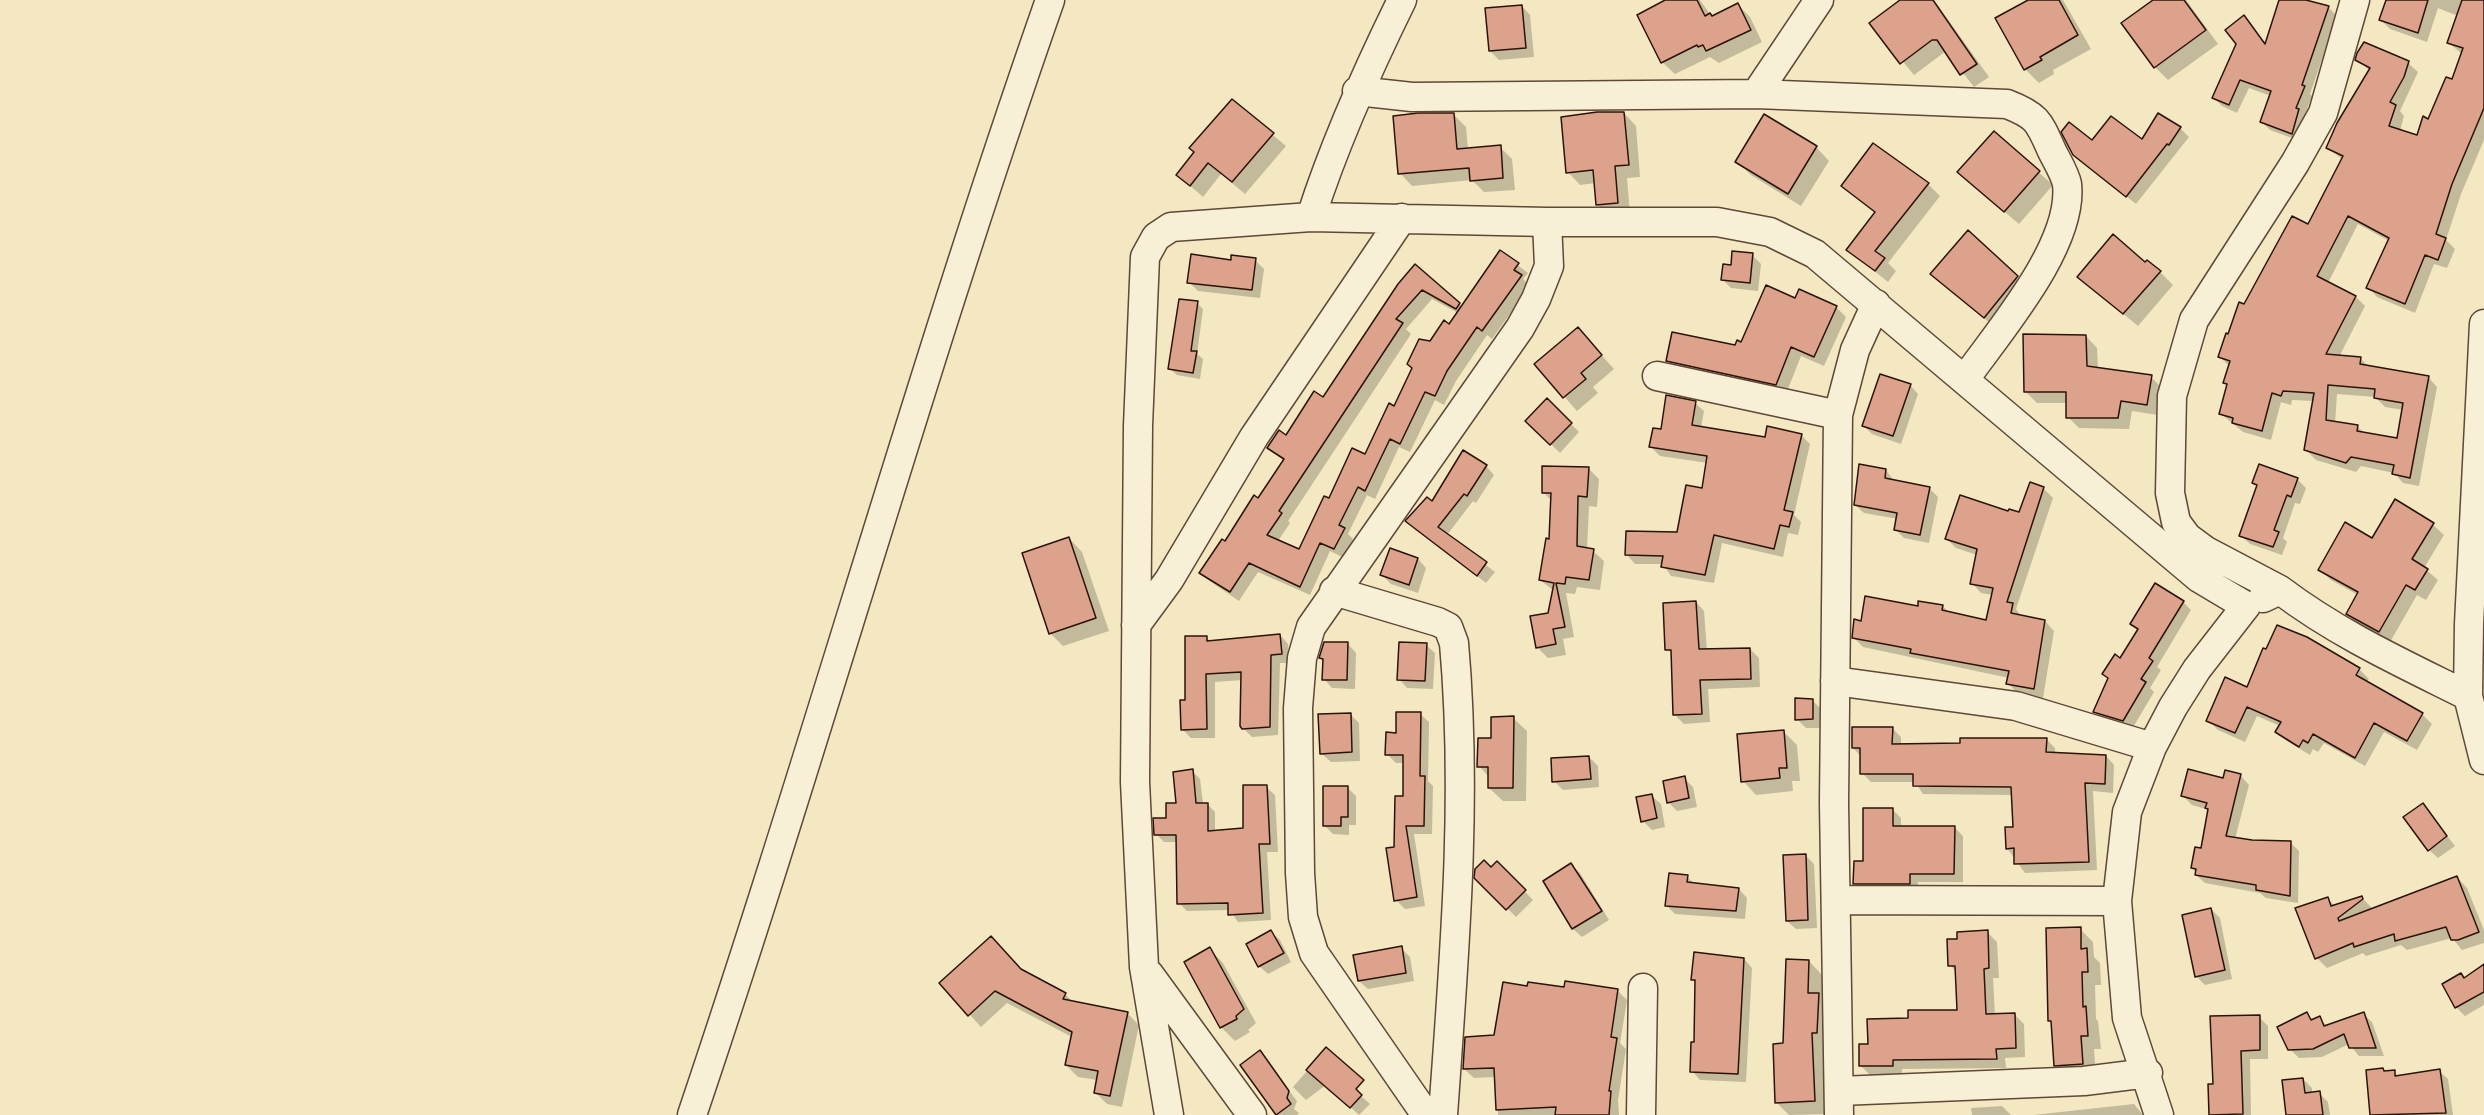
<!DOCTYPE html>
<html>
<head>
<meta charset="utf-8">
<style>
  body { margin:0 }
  canvas { display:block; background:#f3e8c1 }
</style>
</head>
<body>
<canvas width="2484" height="1115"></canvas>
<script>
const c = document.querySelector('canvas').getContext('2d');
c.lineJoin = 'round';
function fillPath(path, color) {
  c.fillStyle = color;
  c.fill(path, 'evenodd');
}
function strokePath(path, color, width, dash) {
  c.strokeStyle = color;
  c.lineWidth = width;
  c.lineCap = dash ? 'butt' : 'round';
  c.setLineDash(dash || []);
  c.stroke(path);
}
const shadow = new Path2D(`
  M1671 0H1700L1712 17 1738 5 1750 17 1762 42 1719 63 1710 57 1675 74 1662 62Z
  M1902 0H1934L1989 77 1974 87 1946 51 1914 75 1871 23Z
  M2031 0H2063L2091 49 2053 70 2054 74 2039 83 2025 69Z
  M2154 0H2186L2218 44 2168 80 2155 67Z
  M2281 0H2300L2328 7 2337 16 2310 94 2312 96 2304 117 2306 119 2300 141 2270 130 2261 121 2271 96 2249 88 2237 113 2222 106 2213 97 2238 43 2244 17 2266 45Z
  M2387 0H2484V140L2461 194 2446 240 2455 249 2447 268 2434 264 2415 313 2377 297 2368 287 2389 241 2358 224 2328 283 2356 297 2365 306 2339 357 2360 358 2369 367 2428 377 2437 387 2419 486 2403 483 2394 473 2361 466 2356 472 2316 460 2306 450 2314 401 2292 400 2291 405 2281 402 2271 440 2243 432 2221 414 2230 367 2220 357 2244 306 2308 226 2343 160 2328 148 2370 71 2357 59 2408 63 2418 72 2400 111 2404 116 2400 131 2417 136 2453 81 2462 54 2449 43 2458 16 2438 8 2427 42 2390 29 2381 20ZM2337 394 2375 397 2385 407 2404 410 2399 440 2365 434 2357 426 2335 423Z
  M1522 6 1530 15 1534 57 1499 60 1490 51Z
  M1232 101 1286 146 1245 194 1221 174 1203 197 1178 175Z
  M1624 113 1636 126 1640 177 1627 178 1630 214 1610 216 1597 204 1595 183 1580 185 1568 172Z
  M1454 115 1466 127 1468 150 1500 147 1512 159 1515 190 1484 192 1472 180 1412 186 1400 173Z
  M2180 128 2189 137 2136 204 2074 154 2092 142H2142Z
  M1994 133 2053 185 2019 224 1973 185Z
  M1816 147 1829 161 1801 206 1751 175 1737 161Z
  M1928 184 1940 196 1888 263 1896 271 1888 282 1848 250 1875 213 1843 186Z
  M1968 232 2030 291 1998 330 1932 274Z
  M1500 252 1528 273 1523 279 1530 286 1492 339 1487 335 1456 381 1444 405 1435 400 1410 452 1399 447 1375 499 1367 495 1348 534 1353 539 1344 558 1330 551 1310 595 1258 572 1239 601 1211 582 1201 573 1259 500 1284 461 1268 448 1287 437 1323 399 1415 266 1462 307ZM1432 299 1458 313 1450 326 1430 343 1365 456 1329 500 1299 551 1278 541 1290 523 1288 521 1411 334 1406 329Z
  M1752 255 1761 264 1758 291 1731 288 1722 279 1732 266Z
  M1255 260 1264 269 1260 298 1198 291 1189 282 1232 262Z
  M2145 264 2160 272 2173 285 2138 326 2079 277Z
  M1796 300 1836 307 1846 317 1824 366 1801 356 1786 394 1678 371 1668 361 1736 347Z
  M1197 303 1203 309 1197 354 1203 359 1200 379 1177 375 1170 369Z
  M1578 329 1614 369 1593 387 1598 393 1577 411 1536 365Z
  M2086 336 2097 348 2098 369 2151 377 2162 388 2158 415 2132 411 2129 429 2079 428 2068 417V403H2037L2026 392Z
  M1910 385 1918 394 1901 444 1872 434 1863 425Z
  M1547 400 1579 432 1560 453 1527 421Z
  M1695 403 1704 411 1701 428 1766 438 1801 435 1810 444 1794 515 1801 522 1798 535 1788 533 1783 557 1722 543 1714 583 1671 576 1663 564H1635L1627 555 1678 533 1703 490 1708 463 1660 456 1651 447 1662 431Z
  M1486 466 1494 475 1476 503 1473 501 1447 535 1495 572 1486 583 1407 521Z
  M1588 468 1599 479 1597 507 1589 506 1587 550 1593 551 1604 561 1600 590 1577 587 1575 594 1566 593 1574 637 1563 639 1566 655 1548 658 1537 647 1550 614 1554 591 1540 580 1551 541 1552 501 1543 492Z
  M1886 470 1894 481 1929 488 1938 497 1929 543 1904 538 1896 530 1898 519 1864 513 1855 505Z
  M2297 479 2306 488 2300 504 2295 503 2283 538 2287 542 2282 555 2250 544 2241 536 2258 487 2254 483Z
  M2043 488 2053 498 2016 609 2021 616 2045 621 2054 631 2043 698 2017 693 2008 683 2009 678 1863 647 1854 638 1862 623 1919 608 1943 606 1950 614 1987 621 1993 595 1981 593 1972 583 1977 555 1956 548 1947 539 2009 513 2020 514Z
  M2395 501 2433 525 2444 535 2424 568 2438 580 2426 600 2417 595 2390 642 2358 624 2347 613 2358 595 2331 580 2320 570 2372 540Z
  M1069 538 1082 552 1109 631 1063 646 1050 633Z
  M1418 559 1426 568 1418 593 1391 584 1382 575Z
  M1696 602 1704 611 1707 651 1750 649 1759 658 1760 687 1708 689 1710 722 1684 724 1675 715 1673 655 1667 649Z
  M2183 602 2191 610 2157 667 2161 670 2150 688 2154 692 2132 729 2104 720 2095 712 2139 630 2132 624Z
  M1280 635 1288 644 1290 663H1280L1278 735 1252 737 1243 728V680L1215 682V738H1191L1182 729 1187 701 1206 637 1211 642Z
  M1348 644 1356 653 1355 689 1332 688 1324 679 1325 662 1321 658Z
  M1426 645 1435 653 1433 689 1407 688 1399 679Z
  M2359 669 2369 679 2367 682 2422 714 2432 724 2417 750 2384 732 2365 766 2324 743 2318 752 2313 749 2310 755 2287 741 2277 731 2280 726 2257 716 2245 742 2218 730 2208 720 2248 689Z
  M1812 700 1821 709V728H1806L1797 719Z
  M1350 714 1359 723 1360 761 1331 762 1322 754Z
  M1420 714 1429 722 1428 781 1433 786 1432 834H1414L1425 906 1405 909 1396 900 1395 848 1404 798V763H1396L1387 754 1397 734Z
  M1513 718 1527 731 1526 801H1503L1489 788V777L1479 766 1492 740Z
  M1892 728 1901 737V745H1962L2046 739 2055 748V754L2106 756 2114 765 2113 793 2093 791 2097 870 2025 873 2007 848 2014 829 2013 795 1923 794 1915 782H1871L1862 773V757L1853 748Z
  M1784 732 1797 745 1800 781H1792L1793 791 1756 795 1743 781Z
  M1589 757 1598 766 1599 787 1563 790 1554 781Z
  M1192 771 1200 779 1203 804H1207L1215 812V832L1245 829 1266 787 1275 795 1278 852H1267L1271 920 1238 922 1230 910 1187 911 1179 903 1178 842H1164L1156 834 1177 805Z
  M2226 772 2241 776 2249 785 2235 839 2290 842 2299 851 2298 903 2266 898 2260 893 2205 883 2196 875 2193 867 2202 850 2209 810 2192 805 2183 796 2224 780Z
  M1684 778 1693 787 1697 807 1677 811 1668 802Z
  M1347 787 1356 796V825H1349V835L1333 834 1324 825Z
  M1652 796 1661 804 1665 827 1652 830 1643 821Z
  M2423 805 2455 846 2438 858 2429 850Z
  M1892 809 1901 818V827H1954L1963 836V882H1918V892H1863L1855 883Z
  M1805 855 1814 864 1817 928 1796 929 1787 921Z
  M1497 863 1533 900 1516 917 1476 877Z
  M1571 865 1580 873 1609 920 1582 937 1573 929 1545 881Z
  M1687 877 1695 884 1739 889 1747 898 1745 919 1675 914 1666 905Z
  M2457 877 2467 888 2484 930V943L2462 950 2452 938 2407 950 2401 945 2366 956 2363 953 2327 968 2317 958 2327 898 2335 906 2362 898 2373 909Z
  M2211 909 2220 918 2232 979 2205 985 2196 976Z
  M2080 929 2093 942 2094 957 2100 963 2101 985H2095L2096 1019 2098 1021 2101 1049H2094L2096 1077 2069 1078 2056 1065 2053 1024 2050 1020Z
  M1271 932 1280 940 1291 962 1268 974 1259 966Z
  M1987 932 1997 942 1999 978H1993L1995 1015 2014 1014 2024 1024 2025 1057 2005 1058 2006 1068 1902 1069V1075H1870L1861 1066 1869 1045 1909 1020 1959 1012 1957 973 1950 965 1959 940Z
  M1401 948 1410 957 1414 981 1368 989 1359 981Z
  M1210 949 1223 963 1256 1023 1248 1030 1250 1032 1235 1041 1221 1027 1186 963Z
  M1744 959 1752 968 1746 1082 1700 1080 1692 1071 1696 1043 1697 983 1693 979Z
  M1809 961 1822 975V999L1831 1008 1828 1114 1789 1115 1777 1103 1785 1045Z
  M2484 966V1005L2465 1016 2456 1007 2461 975 2466 979Z
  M941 983 1065 994 1074 1003 1127 1013 1139 1025 1122 1107 1107 1104 1095 1092 1098 1080 1078 1077 1066 1065 1072 1037 1007 1003 981 1027Z
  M1529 987 1618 991 1627 1000 1620 1043 1626 1049 1618 1100 1619 1115H1498L1496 1077 1474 1078 1464 1069 1495 1037Z
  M2307 1014 2314 1021 2319 1018 2327 1026 2363 1014 2372 1022 2384 1056H2359L2349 1044 2322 1057 2299 1058 2290 1049Z
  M2259 1017 2268 1026V1059H2250L2251 1115H2211L2215 1085Z
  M1326 1049 1347 1069 1306 1100 1293 1087Z
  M1260 1052 1297 1101 1294 1109 1299 1113 1297 1115H1277L1242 1065Z
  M2383 1069 2386 1073 2394 1072 2399 1077 2439 1071 2448 1079 2453 1115H2371L2368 1071Z
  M2303 1079 2312 1088V1094L2319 1093 2328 1102 2330 1115H2287Z
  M1361 1096 1370 1104 1359 1115 1346 1103Z
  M2134 1104 2143 1115H2033Z
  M2002 1106 2011 1115H1972L1971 1108Z`);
const building = new Path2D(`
  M1665 0H1697L1705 16 1710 13 1712 16 1738 3 1751 30 1706 51 1703 45 1698 47 1697 45 1661 63 1637 15Z
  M1900 0H1933L1977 64 1960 75 1937 40H1932L1900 64 1869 23Z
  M2028 0H2059L2078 35 2040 57 2042 60 2024 70 1995 18Z
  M2153 0H2184L2206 30 2154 68 2121 23Z
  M2279 0H2306L2329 6 2302 85 2305 86 2296 108 2299 109 2292 134 2260 122 2271 91 2240 80 2229 105 2212 98 2236 44 2225 30 2244 15 2265 44Z
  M2386 0H2428L2418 33 2379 20Z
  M2462 0H2484V108L2452 184 2436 234 2446 238 2438 260 2425 255 2405 304 2366 288 2389 238 2348 216 2317 276 2356 296 2326 354 2361 357 2360 364 2429 376 2410 478 2392 474 2394 465 2351 457 2346 463 2304 450 2314 393 2283 391 2281 396 2272 393 2262 431 2232 423 2233 418 2219 414 2227 384 2223 383 2230 361 2218 357 2226 333 2228 334 2239 302 2244 304 2292 216 2308 224 2343 156 2326 148 2337 123 2370 68 2355 60 2357 53 2364 42 2409 61 2404 77 2390 102 2396 105 2389 126 2417 135 2423 116 2428 119 2446 77 2452 79 2463 48 2447 43ZM2328 385 2375 389 2374 398 2403 403 2397 438 2357 431 2358 425 2326 420Z
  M1522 5 1526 48 1489 51 1485 8Z
  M1232 99 1274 133 1232 182 1208 163 1190 186 1176 175 1194 152 1189 148Z
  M1597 112H1624L1629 165 1615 166 1618 203 1596 205 1593 170 1566 173 1561 117Z
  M1418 113H1454L1457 149 1501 145 1503 178 1470 181 1469 168 1398 174 1393 116Z
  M2158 113 2181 127 2169 145 2167 144 2126 197 2073 155 2061 132 2069 122 2092 140 2111 116 2142 139Z
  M1764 114 1817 146 1788 194 1735 162Z
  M1994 131 2040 171 2004 212 1957 172Z
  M1873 143 1929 183 1875 251 1885 258 1875 271 1846 250 1875 212 1841 186Z
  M1968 230 2018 276 1984 318 1930 274Z
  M2113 234 2145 262 2147 260 2161 271 2123 314 2077 277Z
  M1500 250 1519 263 1514 270 1522 275 1482 331 1477 327 1447 371 1435 396 1425 392 1400 444 1390 439 1365 491 1358 487 1339 525 1345 528 1334 549 1320 543 1300 587 1249 563 1230 592 1199 573 1222 539 1225 541 1254 495 1258 498 1284 459 1267 448 1279 430 1286 435 1314 391 1323 397 1398 284 1415 264 1460 303 1456 309 1422 290 1396 319 1403 323 1279 511 1282 513 1267 535 1299 549 1324 496 1329 498 1352 448 1365 454 1389 403 1394 406 1412 368 1407 364 1419 339 1430 341 1444 320 1449 324Z
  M1732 251 1753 253 1750 283 1721 280 1723 264 1731 265Z
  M1191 254 1231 260V255L1256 258 1252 290 1187 283Z
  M1766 285 1795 298 1799 289 1837 306 1814 357 1791 347 1776 385 1666 361 1672 332 1735 345 1737 340 1741 342Z
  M1179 299 1198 301 1191 351H1197L1193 373 1168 369Z
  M1578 327 1602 355 1581 373 1586 379 1563 398 1534 364Z
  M2023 334 2086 335 2087 366 2152 375 2147 405 2121 401 2118 418H2066V392H2024Z
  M1880 374 1911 384 1893 436 1862 426Z
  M1666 395 1696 401 1692 425 1765 437 1767 426 1802 434 1784 510 1793 512 1789 527 1780 525 1774 549 1714 535 1705 575 1661 567 1663 556 1625 555 1626 531 1677 532 1686 485 1702 488 1707 456 1649 447 1653 428 1661 429Z
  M1547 398 1572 423 1550 445 1525 421Z
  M1463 450 1487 465 1467 496 1464 494 1438 527 1487 562 1477 576 1405 521 1427 497 1432 501Z
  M1859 464 1886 469 1885 478 1930 487 1920 535 1894 530 1897 513 1854 505Z
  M2259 464 2298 478 2291 497 2287 495 2274 530 2279 532 2273 547 2239 536 2257 485 2252 483Z
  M1542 466 1589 467 1587 497 1578 496 1577 546 1594 549 1589 580 1566 577 1565 584 1556 583 1565 627 1553 629 1556 644 1536 648 1530 616 1548 613 1554 583 1539 580 1546 538 1549 539 1551 493H1542Z
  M2030 482 2044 487 2007 602 2013 603 2011 613 2045 620 2034 689 2006 684 2009 671 1910 653 1911 649 1852 638 1854 619 1861 621 1865 596 1918 606V601L1943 605 1942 610 1986 620 1993 588 1970 584 1977 549 1945 539 1960 495 2008 511 2009 509 2019 512Z
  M2395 499 2434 523 2412 559 2428 569 2415 590 2406 585 2379 632 2346 614 2358 592 2318 570 2345 522 2372 538Z
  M1069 537 1096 618 1049 634 1022 553Z
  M1390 548 1418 558 1409 585 1380 575Z
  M2155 583 2184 601 2149 658 2153 661 2141 679 2146 682 2123 721 2093 712 2108 678 2102 674 2115 654 2120 658 2138 629 2130 624Z
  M1696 601 1699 649 1750 648 1751 679 1700 680 1702 714 1673 715 1671 650H1665L1663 603Z
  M2277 625 2307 637 2360 668 2356 675 2423 713 2407 741 2374 723 2355 758 2313 734 2308 743 2303 740 2299 747 2275 732 2281 722 2247 707 2235 733 2206 721 2225 677 2247 687 2263 648 2266 649Z
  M1280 634 1282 654 1271 655 1270 727 1242 729 1240 726 1241 672 1206 674 1207 729 1181 730 1180 700H1185V636H1207V641Z
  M1324 642H1348L1347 680H1322L1323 659 1319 658Z
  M1399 642 1427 643 1425 681 1397 680Z
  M1795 698 1813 699V719L1795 720Z
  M1396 712H1421L1420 776H1425L1424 826H1406L1417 897 1394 901 1386 848 1394 847 1395 796H1403V755H1385L1386 732 1396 733Z
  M1351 713 1352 752 1320 754 1318 714Z
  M1514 716 1513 788H1488V767H1477L1478 738H1491V717Z
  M1852 727H1893L1892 744 1960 743V738H2047L2046 752 2106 755 2105 784 2085 783 2089 862 2014 864V848L2006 849 2005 827H2013L2011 787 1913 786V774H1860V748H1852Z
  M1784 730 1787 768H1779L1780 778 1741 782 1737 734Z
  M1589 756 1591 779 1552 782 1551 758Z
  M1193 769 1196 803H1208V831L1243 828V785H1267L1270 844H1259L1263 913 1228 915V903L1177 904 1176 835H1154L1153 818H1166V803H1176L1173 772Z
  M2188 769 2223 778 2225 770 2241 774 2226 836 2252 840 2291 841 2290 896 2256 890V885L2195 875 2196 869 2191 868 2195 847 2201 848 2208 809 2205 808 2207 803 2181 796Z
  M1685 776 1689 798 1667 803 1663 781Z
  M1323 786H1348V817H1341V826H1323Z
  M1652 794 1657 818 1641 822 1636 797Z
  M2423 803 2447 836 2428 851 2403 817Z
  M1863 808H1893V826H1955L1954 874H1910V884H1853L1854 861H1863Z
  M1806 854 1808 920 1786 921 1783 855Z
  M1484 860 1491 867 1497 861 1526 890 1506 910 1474 878 1475 869Z
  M1571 863 1602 911 1572 929 1543 881Z
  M1669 873 1688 875 1687 882 1739 888 1736 911 1665 906Z
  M2457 876 2479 932 2458 940H2451L2446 927 2395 941 2394 934 2354 947 2353 943 2315 959 2295 908 2328 897 2331 906 2362 896 2363 899 2338 918 2339 921Z
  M2211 908 2225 970 2195 977 2182 915Z
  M2081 927V949L2087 948 2088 972H2082L2083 1007 2086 1006 2088 1036H2081L2083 1064 2054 1066 2051 1021H2048L2046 928Z
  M1271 930 1284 953 1258 967 1246 944Z
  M1988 930 1989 968 1984 969 1986 1014 2015 1013 2016 1048 1996 1049 1997 1059 1893 1060V1066H1859V1044H1868L1867 1019 1908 1018V1010H1957L1955 966H1948L1947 939H1957V932Z
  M991 936 1021 969 1066 993 1063 999 1128 1012 1110 1096 1094 1093 1098 1071 1065 1065 1072 1032 995 991 968 1016 939 983Z
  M1402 946 1406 973 1358 981 1353 955Z
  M1210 947 1244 1009 1236 1016 1237 1019 1220 1028 1184 962Z
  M1694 952 1744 958 1738 1074 1690 1072 1691 1042H1694L1695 980H1691Z
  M1786 959 1809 960 1808 993H1819L1817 1033H1812L1815 1101 1775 1103 1773 1044 1783 1043Z
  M2484 964V992L2455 1008 2442 984 2461 973 2464 978Z
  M1565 981 1618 989 1611 1037 1617 1038 1609 1091H1611L1609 1115H1555L1556 1107 1496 1110 1494 1068 1463 1069 1465 1037 1494 1035 1503 982 1527 986 1528 982 1564 987Z
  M2307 1012 2311 1020 2320 1016 2324 1026 2364 1012 2376 1048H2349L2344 1034 2313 1049 2288 1050 2277 1027Z
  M2260 1015V1050L2241 1051 2243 1114 2209 1115 2208 1084H2213L2210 1016Z
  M1326 1047 1364 1080 1356 1089 1362 1095 1350 1108 1306 1070Z
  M1260 1050 1289 1091 1287 1098 1291 1104 1276 1115 1240 1065Z
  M2383 1068 2384 1071 2395 1070V1076L2440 1069 2446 1113 2370 1115 2366 1070Z
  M2303 1078 2305 1093 2320 1091 2323 1115H2286L2282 1080Z`);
const minor = new Path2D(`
  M1357 91 1412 97 1756 94 1819 0
  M1756 94 2007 104C2038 116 2039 122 2052 151 2057 161 2065 174 2067 184 2074 245 1999 331 1965 379
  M1311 217C1335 142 1367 71 1402 0
  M2484 324 2469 624 2468 696 2484 760
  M1657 376 1838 415
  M2280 590 2206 551 2187 537 2176 522 2170 493 2172 396 2194 320 2295 163 2323 113 2355 0
  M1334 591 1438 622 1448 627 1454 643C1468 799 1454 959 1443 1115
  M2263 598 2280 590C2338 634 2404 664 2468 696
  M1136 625 1169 580 1254 437 1402 218
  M1835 681 2016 706 2152 747
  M1837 900 2117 901
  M1149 974 1252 1115
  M1840 1091 2084 1081 2148 1073
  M692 1115C817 745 921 368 1050 0
  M1169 1115 1144 967 1135 782 1138 426 1145 257 1156 237 1171 227 1311 217 1547 222H1717L1770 232 1815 254 2199 578 2246 606 2197 669 2173 707 2152 747 2127 812 2117 901 2127 1018 2159 1115
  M1426 1115 1314 953 1303 917 1300 873 1298 708 1302 658 1311 627 1520 328 1536 299 1549 266 1547 222
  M1641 1115 1643 988
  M1839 1115 1834 803 1838 415 1855 350 1876 304`);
fillPath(shadow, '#0003');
fillPath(building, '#dca28b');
strokePath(building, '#2c1309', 1.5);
strokePath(minor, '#5e4837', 31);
strokePath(minor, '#f7f0d7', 28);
</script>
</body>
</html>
